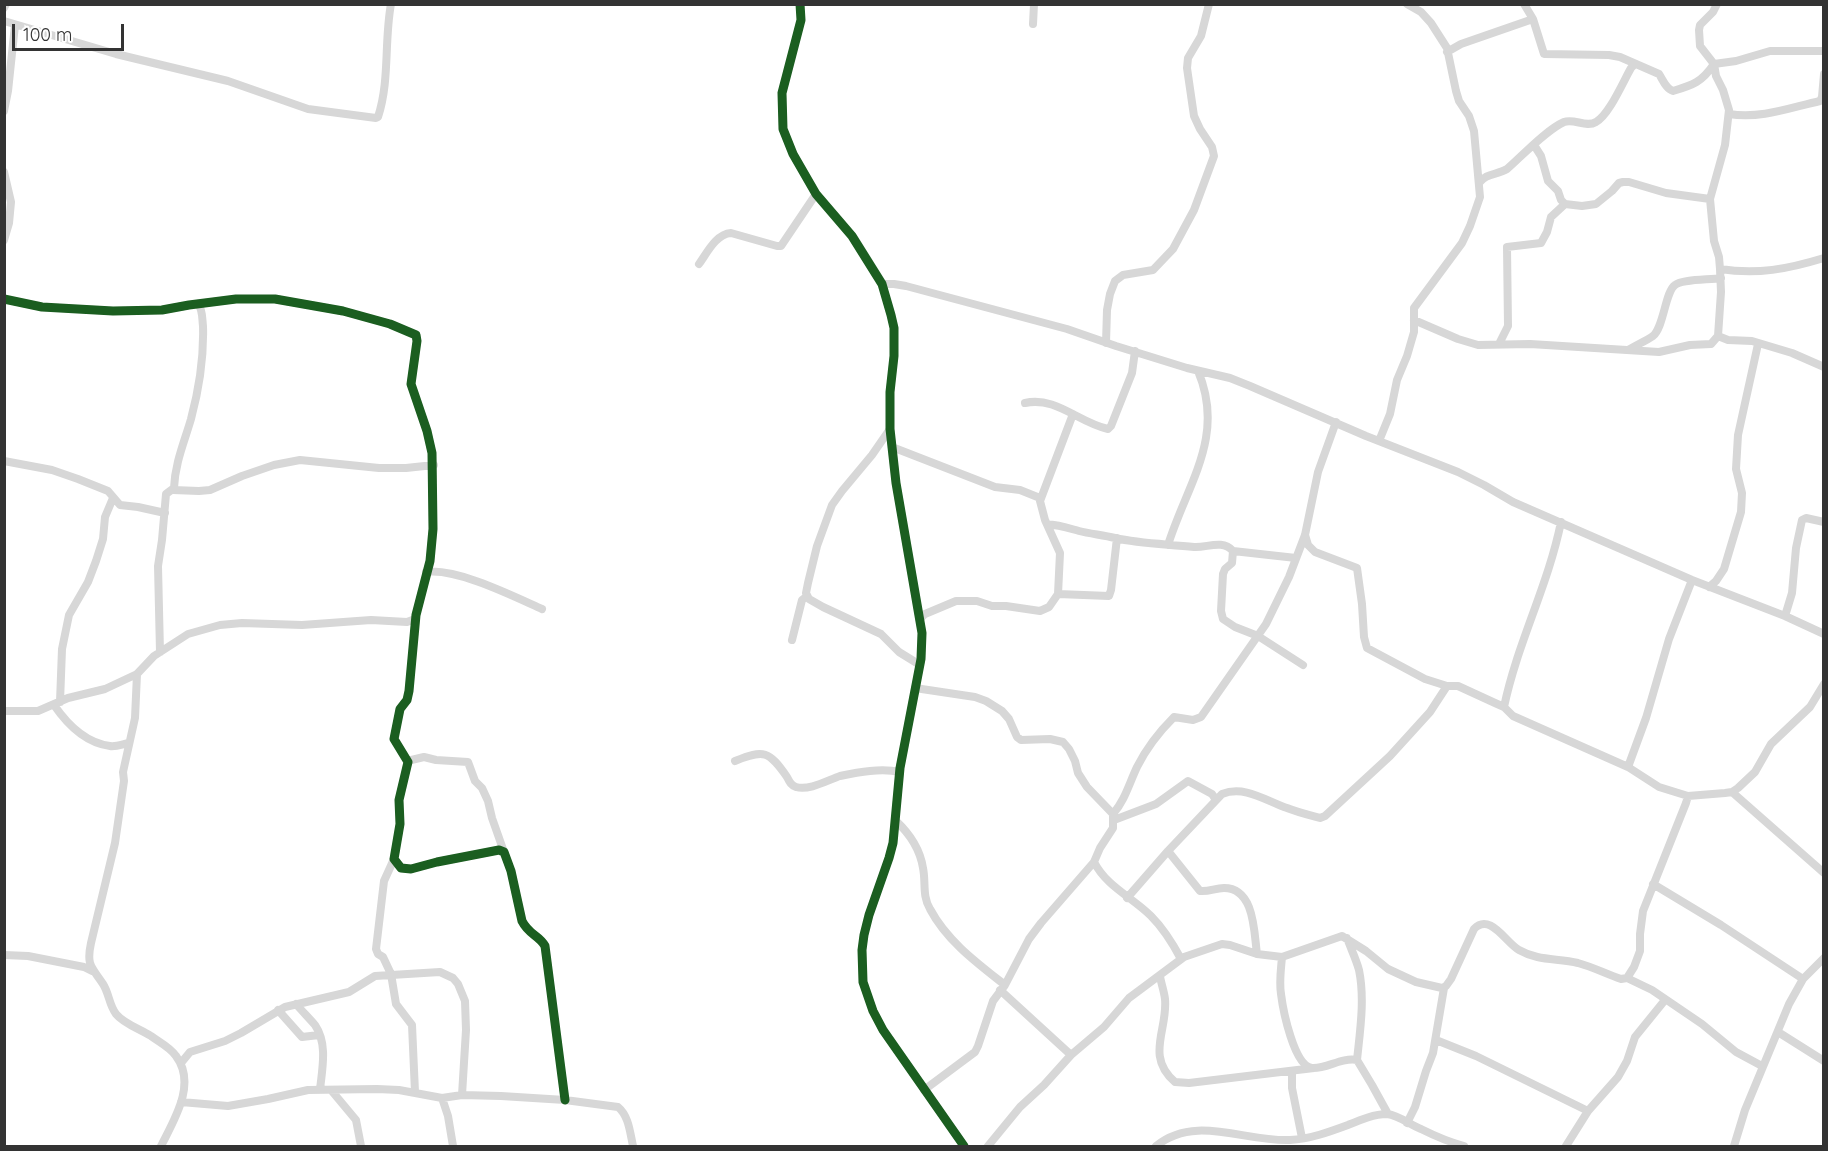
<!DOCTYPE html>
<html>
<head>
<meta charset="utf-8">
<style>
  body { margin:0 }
  #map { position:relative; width:1828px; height:1151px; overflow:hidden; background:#fff; font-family:Quicksand,sans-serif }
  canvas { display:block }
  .frame { position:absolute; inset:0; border:6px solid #333; pointer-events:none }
  .scale { position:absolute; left:12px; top:24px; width:112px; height:27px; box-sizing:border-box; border:3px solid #333; border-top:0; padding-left:8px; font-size:18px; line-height:21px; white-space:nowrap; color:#333; -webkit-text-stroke:4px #fff; paint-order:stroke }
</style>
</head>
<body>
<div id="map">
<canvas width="1828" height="1151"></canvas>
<div class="frame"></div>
<div class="scale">100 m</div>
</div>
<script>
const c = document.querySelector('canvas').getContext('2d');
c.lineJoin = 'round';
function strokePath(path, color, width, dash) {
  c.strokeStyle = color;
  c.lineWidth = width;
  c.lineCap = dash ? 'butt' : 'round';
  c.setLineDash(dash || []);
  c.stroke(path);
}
const minor = new Path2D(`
  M800 4 801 20 782 93 783 129 793 154 816 194 852 236 882 284 891 315 894 328V356L890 392V429L896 483 922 633 921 659 900 768 893 843 889 858 869 915 864 935 862 950 863 982 873 1011 883 1030 964 1146
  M1524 4 1533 19 1544 54 1609 55 1620 57 1659 74C1663 80 1666 89 1673 91 1693 85 1702 82 1714 64L1736 61 1770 51H1824
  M4 8 6 4
  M4 21 116 54 228 81 308 109 376 118 378 117C390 81 384 41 391 4
  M1033 24 1034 4
  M1447 52 1461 44 1533 19
  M4 111 8 91 15 25
  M1729 114C1761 119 1789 108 1820 101L1822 97 1824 74
  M1534 145 1541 156 1548 181 1558 191 1561 200 1565 204 1582 206 1596 204 1612 191 1619 183 1623 182H1629L1666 193 1710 199
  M4 172 11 202 9 223 4 240
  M1479 183C1486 173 1497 175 1507 169 1522 156 1546 130 1564 122 1574 118 1586 128 1596 122 1609 115 1623 82 1631 68L1635 64
  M699 264C707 253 716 234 731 233L777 246H781L816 194
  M1720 269C1757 275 1788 269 1824 258
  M882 284H894L906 286 1067 329 1116 346 1187 368 1230 378 1250 386 1366 436 1458 472 1484 485 1513 502 1692 580 1785 616 1824 634
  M4 299 42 307 113 311 162 310 189 305 236 299H275L343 311 390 324 416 335 417 341 411 384 427 431 432 453 433 529 430 561 416 615 409 691 407 700 400 709 394 739 408 762 399 800 400 824 394 859 401 868 411 869 437 862 499 850 504 852 511 871 522 921C529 935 539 935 545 946L565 1100
  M1414 320 1458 339 1478 345 1530 344 1659 352 1690 345 1711 344 1718 336 1721 292 1720 269 1719 257 1714 241 1710 199 1725 145 1729 110 1723 90 1716 76 1714 64 1700 46 1699 30 1700 25 1713 12 1717 4
  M1718 336 1728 340 1752 341 1792 353 1824 367
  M1106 343 1107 310 1110 294 1115 281 1123 275 1153 270 1173 249 1194 210 1214 156 1212 147 1200 129 1194 116 1187 68 1188 58 1201 36 1209 4
  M1499 344 1508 326 1507 247 1541 243 1547 232 1551 217 1565 204
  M1628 350C1636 345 1646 341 1653 336 1664 327 1665 292 1675 285 1682 279 1710 280 1721 278
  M1025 403C1056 396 1079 423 1108 429L1111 426 1132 373 1135 351
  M890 429 872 455 842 491 832 505 817 546 808 583 806 593 809 599 823 607 881 634 899 652 920 665
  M1379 441 1390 414 1397 380 1407 356 1414 332V308L1462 243 1470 226 1480 197 1474 131 1469 116 1459 101 1456 91 1447 48 1431 23 1421 12 1407 4
  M892 447 995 487 1020 490 1040 498
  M4 461 52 470 78 479 108 491 120 505 138 507 165 513
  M173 490 199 491 210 490 242 476 274 465 300 460 379 468H406L434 465
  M1047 524C1059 525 1068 528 1079 531 1091 534 1103 535 1115 538 1141 544 1168 544 1194 547 1207 548 1222 539 1233 551L1296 558
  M1305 535 1308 545 1315 552 1357 568 1362 604 1364 637 1367 648 1425 679 1447 686
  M1168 545C1187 484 1226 437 1198 371
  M1233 551 1232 563 1225 569 1223 574 1221 611 1223 619 1235 627 1258 636 1303 665
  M426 572C457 568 513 596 542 609
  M1709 587 1716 581 1724 569 1741 512 1742 493 1736 469 1738 435 1758 344
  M1058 594 1060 553 1045 520 1040 501 1073 414
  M1785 616 1792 593 1796 548 1802 520 1806 518 1824 522
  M920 619 925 614 956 601H977L992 606H1006L1040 611 1049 607 1058 594 1109 596 1111 590 1117 538
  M792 640 802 600 807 596
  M160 652 158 566 162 540 166 494 174 488C175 463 184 443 191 419 199 389 204 358 203 326 202 319 203 310 198 304
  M137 674 135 718 123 772 124 781 115 843 91 943C86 966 92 967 103 984 109 993 109 1005 116 1014 124 1024 140 1029 151 1036 159 1042 170 1047 176 1056 197 1084 174 1120 161 1146
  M915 688 975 697 986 701 1002 711 1009 719 1017 737 1021 740 1050 739 1063 742 1069 749 1075 761 1078 773 1087 787 1113 814V828L1100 848 1094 862 1041 923 1029 939 1005 985 993 1001 978 1046 975 1052 924 1090
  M60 702 62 649 69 615 88 582 96 561 103 539 105 517 113 498
  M54 705C67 724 86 743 110 746 116 747 123 744 129 743
  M1504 707C1517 644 1548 586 1561 522
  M4 711H38L68 698 105 689 137 674 154 656 188 634 220 625 242 623 302 625 371 620 407 622 415 619
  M407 761 424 757 436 760 468 762 475 781 482 788 488 801 492 818 504 852
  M735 761C764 749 769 751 787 777 789 781 791 786 796 787 809 791 828 780 840 776 859 772 881 768 900 772
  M1628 767 1646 718 1669 639 1692 580
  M1732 792 1824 873
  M1113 814C1125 800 1129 784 1137 767 1146 749 1160 731 1174 717L1193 720 1201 717 1266 624 1289 577 1305 535 1318 472 1336 422
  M1114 820 1156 804 1188 781 1212 794 1216 800
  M896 821C910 834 920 849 923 868 926 882 922 896 930 909 947 941 977 963 1005 985
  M1168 851 1200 891C1209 892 1215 888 1224 888 1255 888 1254 933 1257 954
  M394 859 384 881 376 949 378 954 383 957 391 974 396 1004 412 1025 415 1092
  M1094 862C1107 887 1132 897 1151 916 1163 928 1173 944 1181 959
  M1653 884 1721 925 1803 979
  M1127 898 1168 851 1222 794C1245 785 1266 801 1287 808 1297 812 1309 815 1320 818L1325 816 1390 756 1430 712 1447 686H1458L1495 703 1504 707 1513 716 1628 767 1659 787 1688 796 1725 793 1732 792 1738 788 1755 772 1771 744 1810 707 1824 684
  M1347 938C1351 949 1356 959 1359 970 1365 999 1360 1031 1357 1060
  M4 955 28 956 84 967 92 971
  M1282 957C1281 969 1279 982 1281 994 1283 1010 1294 1066 1312 1068 1327 1069 1341 1057 1357 1060L1372 1085 1388 1114
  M1160 976C1161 983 1164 991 1165 999 1168 1030 1145 1056 1175 1082L1189 1083 1314 1068
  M1627 978 1634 967 1640 951V934L1643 911 1686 803 1688 796
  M1000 990 1071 1055
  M296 1004C302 1011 309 1018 315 1025 328 1044 322 1069 320 1090
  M278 1010 302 1037 319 1035
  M1778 1032 1824 1061
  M1436 1040 1476 1056 1588 1111
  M181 1063 190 1052 225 1041 241 1033 285 1007 349 992 375 976 440 972 453 978 458 984 465 1001 466 1030 462 1095
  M1292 1071V1088L1302 1138
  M331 1090 356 1120 361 1146
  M442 1098 448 1116 453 1146
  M181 1102 228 1106 268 1099 308 1090 377 1089 399 1090 442 1098 462 1095 501 1096 565 1100 618 1107C629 1116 630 1133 633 1146
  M1407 1123 1415 1107 1426 1071 1433 1053 1444 988
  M988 1146 1020 1107 1044 1085 1071 1055 1104 1027 1129 998 1184 957 1222 944 1230 945 1257 954 1282 957 1342 936 1366 951 1388 969 1416 982 1442 988 1446 986 1451 979 1474 929C1490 912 1506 943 1519 950 1538 961 1557 958 1578 963 1593 967 1606 974 1621 979L1627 978 1652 990 1702 1024 1736 1052 1762 1066
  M1156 1146C1195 1114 1245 1142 1290 1140 1310 1139 1329 1132 1348 1125 1360 1120 1374 1114 1387 1114 1398 1115 1411 1125 1421 1129 1435 1136 1449 1142 1464 1146
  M1566 1146 1588 1111 1618 1077 1627 1061 1635 1037 1665 1000
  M1734 1146 1745 1110 1789 1004 1803 979 1824 958`);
const cycleway = new Path2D(`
  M800 4 801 20 782 93 783 129 793 154 816 194 852 236 882 284 891 315 894 328V356L890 392V429L896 483 922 633 921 659 900 768 893 843 889 858 869 915 864 935 862 950 863 982 873 1011 883 1030 964 1146
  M4 299 42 307 113 311 162 310 189 305 236 299H275L343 311 390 324 416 335 417 341 411 384 427 431 432 453 433 529 430 561 416 615 409 691 407 700 400 709 394 739 408 762 399 800 400 824 394 859 401 868 411 869 437 862 499 850 504 852 511 871 522 921C529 935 539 935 545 946L565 1100`);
strokePath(minor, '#d7d7d7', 8);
strokePath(cycleway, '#1b5e20', 9);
</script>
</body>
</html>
